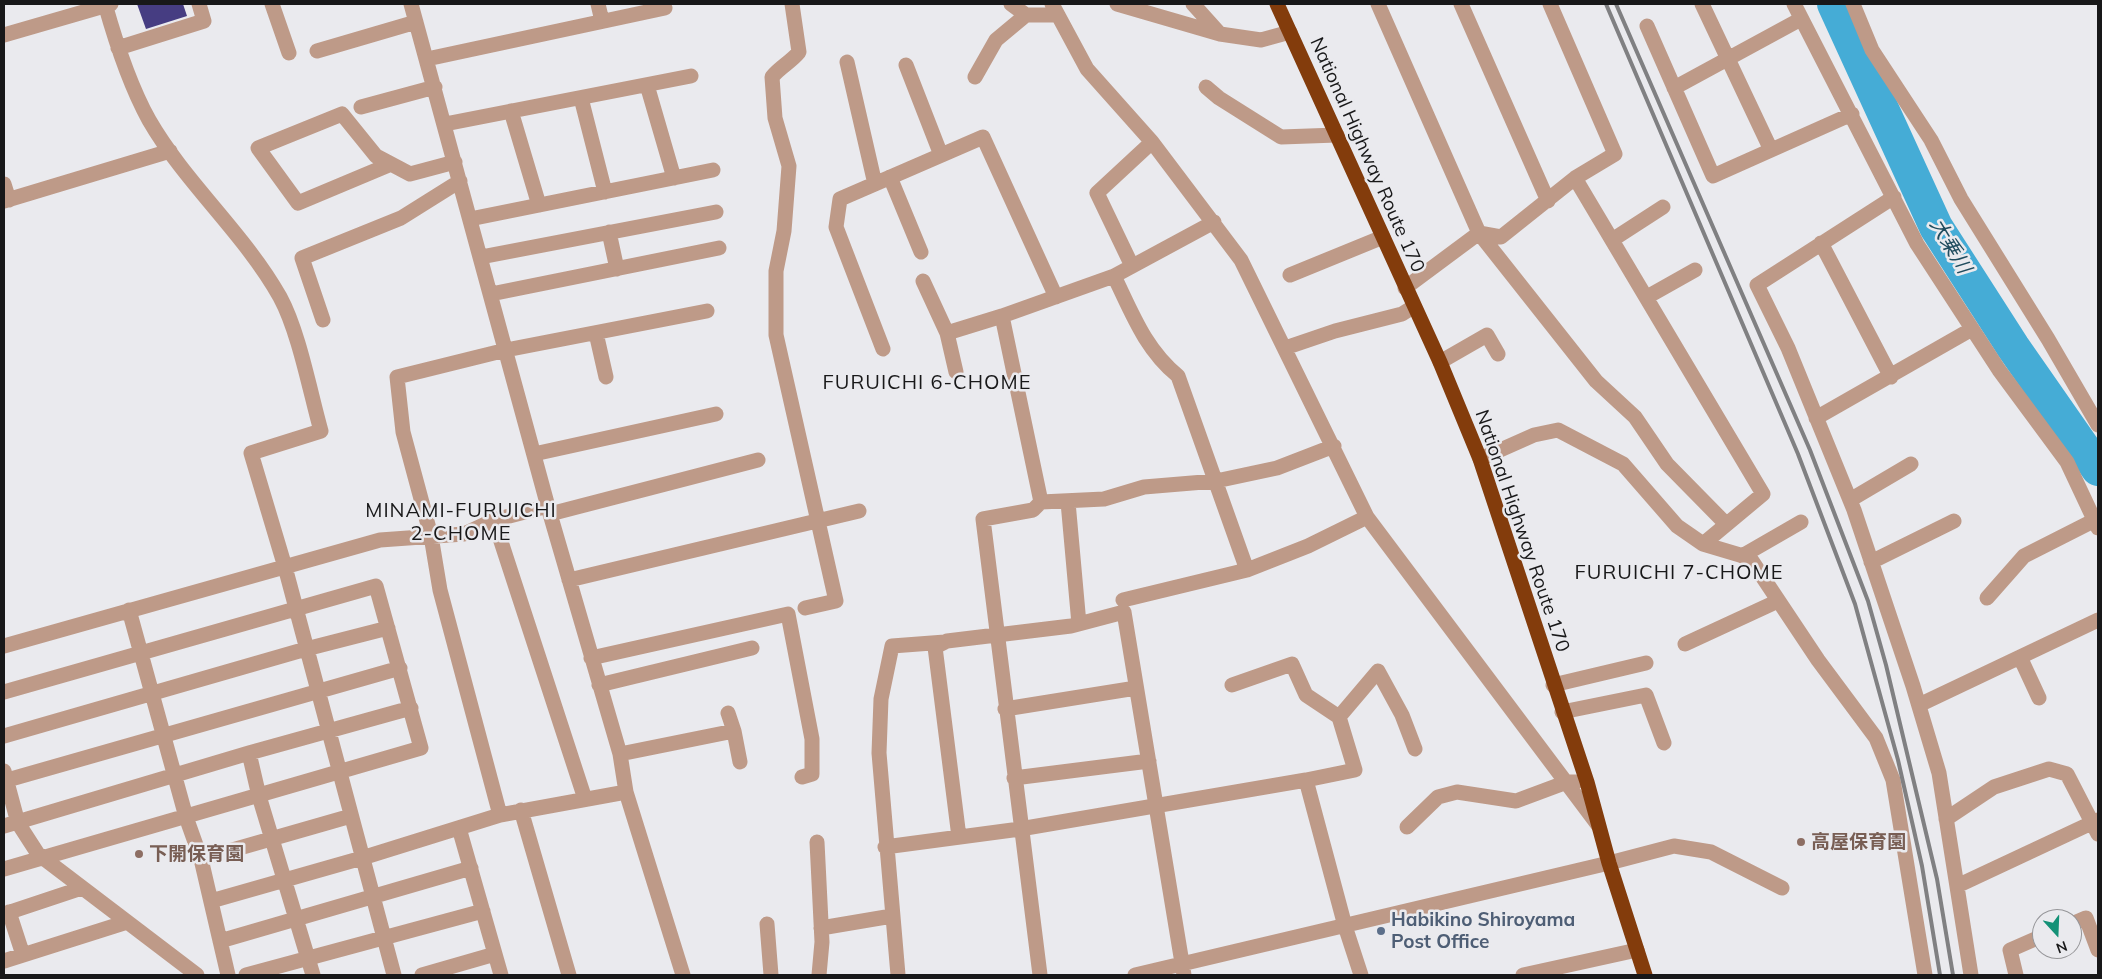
<!DOCTYPE html>
<html>
<head>
<meta charset="utf-8">
<style>
  body { margin:0 }
  #map { position:relative; width:2102px; height:979px; overflow:hidden; background:#eaeaee; font-family:Mulish,sans-serif }
  canvas { display:block }
  .frame { position:absolute; inset:0; border:5px solid #181819; pointer-events:none }
  .north { position:absolute; left:2032px; top:909px; width:50px; height:50px; box-sizing:border-box; background:#eaeaee; border:1px solid #969699; border-radius:50%; rotate:160deg; font-size:14px; font-weight:700; line-height:20px; text-align:center; color:#181819 }
  .north::after { content:''; display:block; margin:auto; width:18px; height:22px; background:#149177; clip-path:polygon(50% 0,100% 100%,50% 72%,0 100%) }
</style>
</head>
<body>
<div id="map">
<canvas width="2102" height="979"></canvas>
<div class="frame"></div>
<div class="north">N</div>
</div>
<script>
const c = document.querySelector('canvas').getContext('2d');
c.lineJoin = 'round';
function strokePath(path, color, width, dash) {
  c.strokeStyle = color;
  c.lineWidth = width;
  c.lineCap = dash ? 'butt' : 'round';
  c.setLineDash(dash || []);
  c.stroke(path);
}
function fillPath(path, color) {
  c.fillStyle = color;
  c.fill(path, 'evenodd');
}
function write(font, color, halo, rows, align = 'center') {
  c.font = font + ' Mulish,"Noto Sans JP",sans-serif';
  c.lineWidth = 5;
  c.setLineDash([]);
  c.textBaseline = 'middle';
  c.strokeStyle = halo;
  c.fillStyle = color;
  for (const [text, x, y, turn = 0] of rows) {
    c.save();
    c.translate(x, y);
    c.rotate((+turn || 0) * Math.PI / 180);
    c.textAlign = isNaN(turn) ? turn : align;
    if (halo) c.strokeText(text, 0, 0);
    c.fillText(text, 0, 0);
    c.restore();
  }
}
const river = new Path2D(`
  M1834 4 1936 227 2013 347 2098 469`);
const building = new Path2D(`
  M137 4H183L187 16 146 29Z`);
const minor = new Path2D(`
  M105 4C116 43 129 84 149 120 186 184 244 233 280 297 299 332 310 392 321 431L251 453 285 567 394 975
  M272 4 289 53
  M411 4 550 514 620 754 626 792 683 975
  M598 4 602 21
  M792 4 799 52C791 62 780 67 772 77L775 118 789 166 784 231 776 271V335L836 601 805 608
  M1011 4 1026 15H1056
  M1052 4 1087 69 1152 142 1241 260 1367 517 1598 825
  M1117 4 1220 34 1261 40 1290 32
  M1193 4 1220 34
  M1378 4 1479 233 1596 381 1635 417 1667 464 1726 524
  M1461 4 1548 201
  M1702 4 1771 150
  M1794 4 1917 244 1999 370 2067 462 2098 528
  M1853 4 1872 50 1931 140 1961 199 2048 339 2098 425
  M1647 26 1713 176 1852 114
  M4 35 111 4
  M118 48 204 21 199 4
  M317 51 416 22
  M427 59 665 8
  M847 62 875 184
  M906 65 941 155
  M975 77 996 40 1026 15
  M647 85 674 178
  M1206 87 1219 98 1281 137 1337 135
  M1674 88 1801 19
  M581 98 605 192
  M361 107 435 87
  M511 111 539 205
  M445 124 691 76
  M391 164 298 203 258 148 342 114 376 156 410 174 455 162
  M890 177 921 252
  M1575 178 1763 494 1703 544
  M4 184 9 200
  M1894 197 1757 285 1788 348 1854 510 1913 686 1939 773 1971 975
  M4 201 170 151
  M470 219 713 170
  M609 232 617 269
  M1612 240 1663 207
  M1821 243 1891 377
  M481 257 716 212
  M1132 266 1097 193 1152 142
  M1290 275 1383 237
  M1114 276C1132 313 1145 349 1178 376L1247 570
  M923 281 947 333 956 372
  M1405 288 1479 233 1501 237 1575 178 1615 154 1550 4
  M491 294 719 248
  M1647 297 1695 270
  M1002 316 1041 502 1033 510 983 519 1040 975
  M323 320 302 258 401 218 460 181
  M596 333 606 377
  M947 333 1002 316 1114 276 1214 222
  M1285 348 1335 331 1402 314 1413 307
  M883 349 836 227 840 199 983 137 1056 297
  M1440 362 1487 335 1498 354
  M1816 418 1972 329
  M534 454 716 414
  M1480 459 1534 435 1558 430 1623 464 1677 526 1703 544 1750 558 1818 660 1876 738 1893 780 1925 975
  M1850 500 1911 464
  M1041 502 1104 499 1144 487 1216 481 1277 468 1334 446
  M1068 502 1079 624
  M550 514 758 460
  M494 520 585 799
  M1742 556 1801 522
  M1871 562 1954 521
  M569 580 859 511
  M1987 598 2024 556 2095 520
  M1123 600 1247 570 1308 546 1367 517
  M129 610 186 817 201 859 228 975
  M1685 644 1778 601
  M4 646 380 540 464 534 494 520 548 506
  M2020 657 2039 698
  M591 658 788 614 812 739V774L802 777
  M599 685 752 648
  M1232 685 1292 664 1306 695 1339 717
  M1553 685 1646 663
  M4 692 376 586 421 748 4 869
  M1919 705 2098 620
  M1005 709 1136 688
  M1562 712 1646 695 1664 743
  M728 713 734 731 740 762
  M4 736 306 649 388 628
  M249 753 259 796 313 975
  M620 754 734 731
  M4 771 18 823 38 854 197 975
  M1014 778 1149 761
  M1306 780 1345 926 1361 975
  M4 781 400 668
  M521 810 569 975
  M500 815 440 590 431 536 403 432 397 377 506 350 707 311
  M1946 819 1994 787 2049 769 2067 774 2098 834
  M4 826 249 753 411 708
  M1407 827 1438 797 1457 792 1516 801 1567 782H1576
  M459 828 501 975
  M959 837 935 647 947 641 1071 626 1124 612 1184 975
  M817 842 822 942 819 975
  M885 847 1020 829 1306 780 1355 770 1339 717 1378 671 1402 715 1415 749
  M201 859 351 816
  M1957 886 2098 820
  M211 901 362 858 500 815 626 792
  M9 912 23 955
  M4 914 82 888
  M767 924 771 975
  M2072 924 2086 918 2098 950
  M821 928 892 916
  M220 941 471 868
  M4 961 127 922
  M246 975 483 911
  M422 975 495 954
  M898 975 879 753 881 699 892 646 945 642
  M1135 975 1609 863 1674 846 1711 852 1782 888
  M1523 975 1637 950
  M2016 975 2010 950 2042 936`);
const highway = new Path2D(`
  M1277 4 1440 362 1480 459 1587 782 1609 863 1645 975`);
const rail = new Path2D(`
  M1606 4 1798 454 1855 604 1898 760 1922 866 1940 975
  M1616 4 1810 450 1868 601 1886 665 1937 879 1953 975`);
const markers = [
  [1801,842,5,"#8d6e63"],
  [139,854,5,"#8d6e63"],
  [1381,931,5,"#5c6f8a"]
];
const streetNames = [
  ["National Highway Route 170",1367,155,66],
  ["National Highway Route 170",1522,531,71]
];
const educationNames = [
  ["高屋保育園",1811,842],
  ["下開保育園",149,854]
];
const serviceNames = [
  ["Habikino Shiroyama",1391,920],
  ["Post Office",1391,942]
];
const waterNames = [
  ["大乗川",1950,246,59]
];
const neighbourhoodNames = [
  ["FURUICHI 6-CHOME",927,383],
  ["MINAMI-FURUICHI",461,511],
  ["2-CHOME",461,534],
  ["FURUICHI 7-CHOME",1679,573]
];
strokePath(river, '#45acd6', 34);
fillPath(building, '#463d82');
strokePath(minor, '#be9a88', 15);
strokePath(highway, '#833c0c', 15);
strokePath(rail, '#808082', 4);
for (const [x, y, r, color] of markers) {
  const dot = new Path2D();
  dot.arc(x, y, r, 0, 2 * Math.PI);
  c.fillStyle = color;
  c.fill(dot);
  strokePath(dot, '#eaeaee', 2);
}
write('19px', '#181819', '#eaeaee', streetNames);
write('bold 19px', '#785e54', '#eaeaee', educationNames, 'left');
write('bold 19px', '#4e5e75', '#eaeaee', serviceNames, 'left');
write('italic 20px', '#204c5e', '#eaeaee', waterNames);
c.letterSpacing = '1px';
write('20px', '#181819', '#eaeaee', neighbourhoodNames);
c.letterSpacing = '0px';
</script>
</body>
</html>
